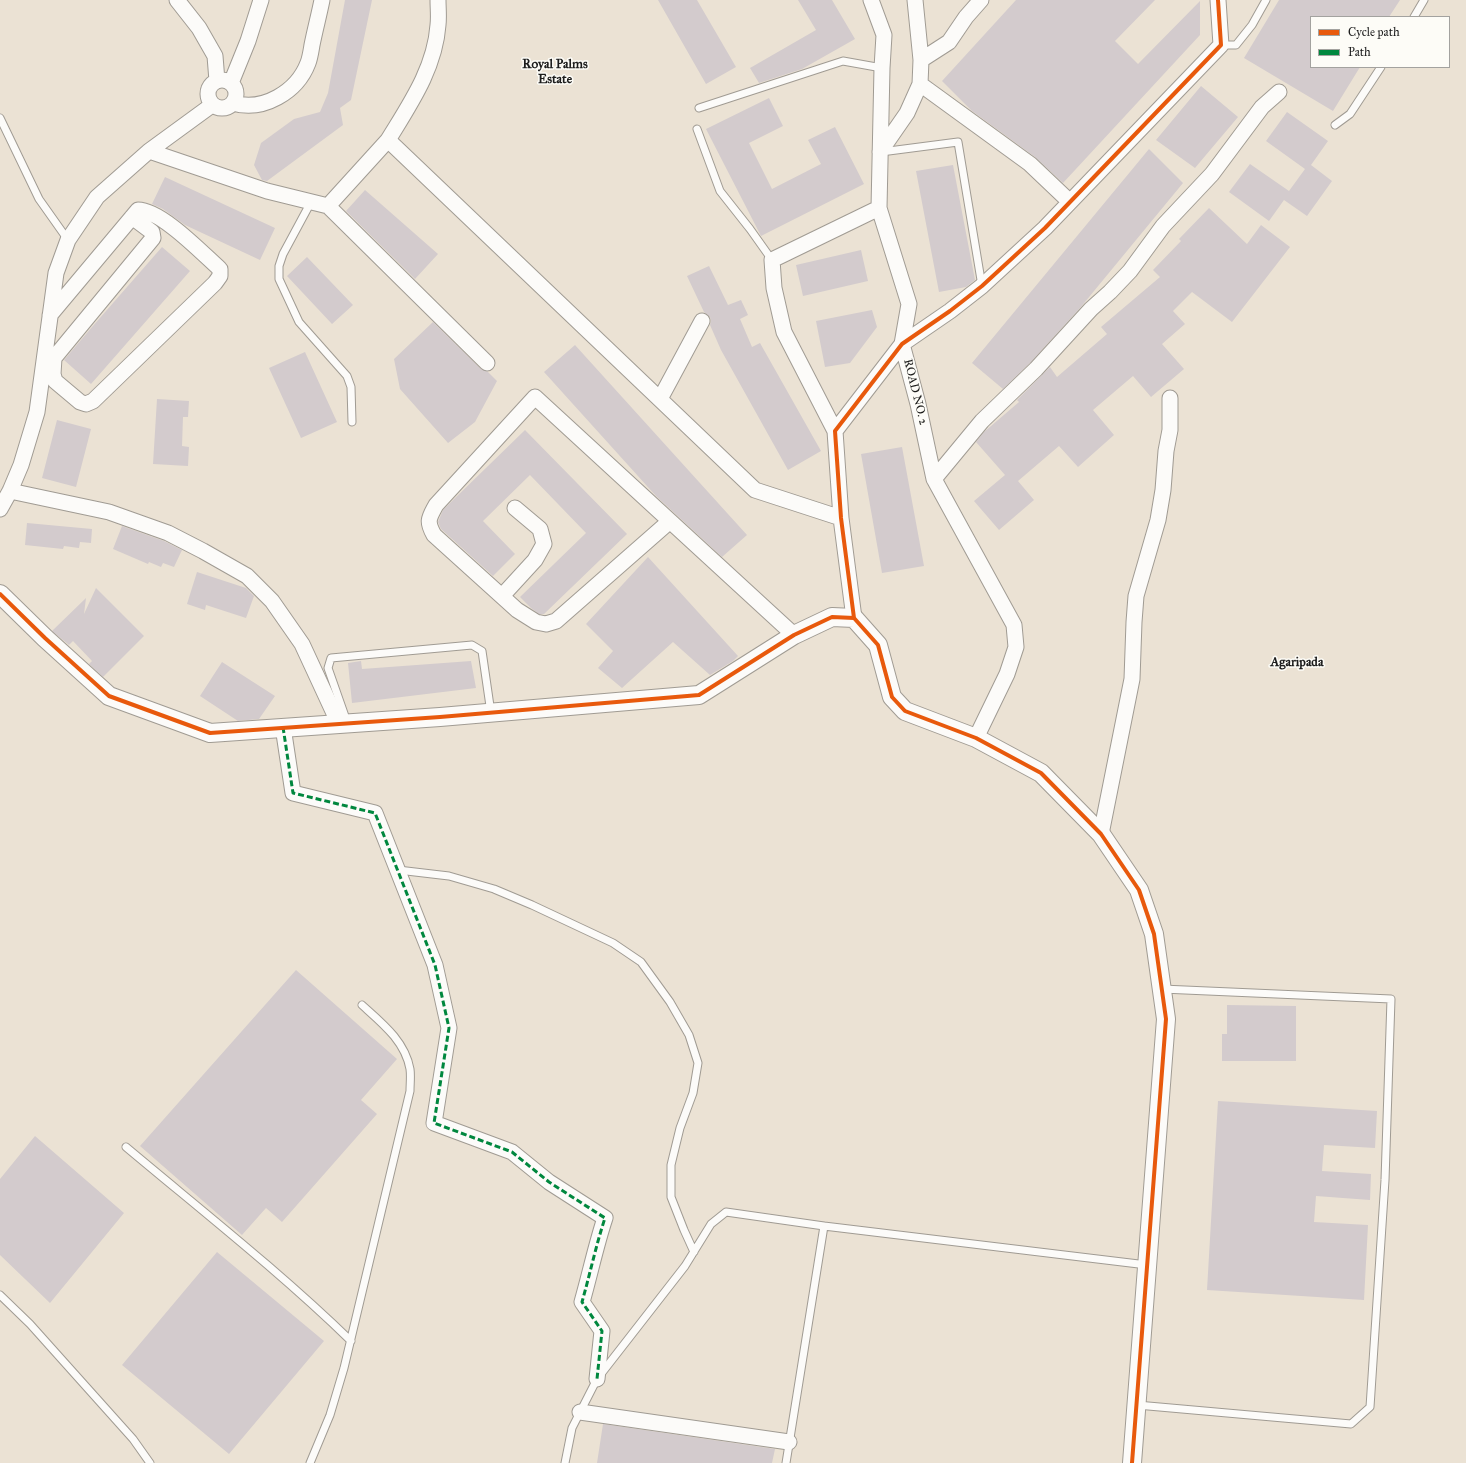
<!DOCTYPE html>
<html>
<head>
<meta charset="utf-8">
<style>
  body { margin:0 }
  #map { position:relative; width:1466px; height:1463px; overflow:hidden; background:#ebe2d4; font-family:"IM FELL Great Primer",serif }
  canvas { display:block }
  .legend { position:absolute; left:1310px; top:16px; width:140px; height:52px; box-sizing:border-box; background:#fdfcf7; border:1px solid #a3a29f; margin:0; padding:5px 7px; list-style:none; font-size:12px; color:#1c1c1c }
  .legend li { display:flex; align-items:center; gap:8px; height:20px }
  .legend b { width:20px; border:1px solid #a3a29f }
</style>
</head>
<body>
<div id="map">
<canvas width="1466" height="1463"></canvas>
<ul class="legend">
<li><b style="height:5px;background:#e8590c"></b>Cycle path</li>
<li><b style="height:5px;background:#00873e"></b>Path</li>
</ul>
</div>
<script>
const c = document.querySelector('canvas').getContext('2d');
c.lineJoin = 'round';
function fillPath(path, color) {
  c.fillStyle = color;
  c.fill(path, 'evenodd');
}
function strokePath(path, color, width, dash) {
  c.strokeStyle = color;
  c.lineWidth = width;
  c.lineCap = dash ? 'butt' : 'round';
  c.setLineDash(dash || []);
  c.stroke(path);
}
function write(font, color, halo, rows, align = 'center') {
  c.font = font + ' "IM FELL Great Primer",serif';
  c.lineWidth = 3;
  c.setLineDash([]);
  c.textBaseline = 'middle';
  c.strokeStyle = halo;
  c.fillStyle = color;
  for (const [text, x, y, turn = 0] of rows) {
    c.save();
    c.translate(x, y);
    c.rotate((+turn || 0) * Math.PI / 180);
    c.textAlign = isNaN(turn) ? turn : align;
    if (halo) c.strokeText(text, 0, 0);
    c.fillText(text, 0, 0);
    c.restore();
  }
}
const building = new Path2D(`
  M345 0H372L351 100 340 108 343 125 267 181 262 180 254 165 261 143 294 119 320 112 328 93Z
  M658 0H697L736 67 706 84Z
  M798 0H832L855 39 802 69 759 83 750 68 816 30Z
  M1016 0H1155L1115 41 1138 64 1200 1V35L1063 183 1035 157 972 111 942 81Z
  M1279 0H1400L1389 17H1311V67H1360L1333 111 1244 58Z
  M1201 86 1238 117 1195 168 1156 140Z
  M769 98 783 126 749 143 772 189 821 164 808 140 835 127 864 184 761 236 706 129Z
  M1287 112 1328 141 1311 165 1332 181 1307 216 1284 200 1269 221 1229 192 1250 164 1289 191 1305 169 1266 141Z
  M1149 149 1183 183 1080 308 1030 363 1003 389 972 363Z
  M953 165 975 280 966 287 939 292 916 171Z
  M165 177 275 228 260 260 185 225 163 209 152 204Z
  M365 190 438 254 415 279 346 211Z
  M1209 208 1247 244 1261 225 1290 247 1232 322 1192 292 1173 311 1185 324 1162 344 1184 369 1151 397 1133 376 1093 410 1114 435 1078 467 1059 446 1018 481 1034 500 999 530 974 501 1005 475 976 442 984 432 1019 402 1017 400 1050 367 1057 377 1107 334 1101 327 1160 277 1153 270 1181 241 1179 239Z
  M162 247 190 271 91 384 64 360 92 327Z
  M861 250 868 281 803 296 796 265Z
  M307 257 353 305 332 324 287 276Z
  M709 266 728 305 741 300 748 315 740 319 752 347 760 343 821 451 788 470 721 350 710 325 711 321 710 317 704 312 687 276Z
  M872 310 877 327 850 363 825 367 816 321Z
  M433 322 481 369 488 372 497 381 475 422 448 443 400 389 394 359Z
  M575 345 747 535 722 557 656 496 544 372Z
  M305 352 337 422 301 438 269 368Z
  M157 399 189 401 188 417H183L182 446 189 447 188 466 153 464Z
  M57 420 91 429 76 487 42 478Z
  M525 430 627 534 544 614H539L531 608 520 597 586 533 530 475 483 521 515 554 493 576 441 529 438 522 443 510 451 502Z
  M902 447 924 566 882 573 861 454Z
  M27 523 92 529 91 543 80 542 79 548 64 546 63 549 25 545Z
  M122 526 164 541 182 550 174 567 163 563 161 567 149 562 148 564 113 549Z
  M648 557 738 656 733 661 710 675 673 642 622 688 598 668 613 651 586 624Z
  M197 572 246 588 254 596 246 618 206 605 205 610 187 604Z
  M96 588 144 636 103 677 89 664 92 661 73 641 69 645 52 631 86 598 84 614Z
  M361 661 362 669 471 661 476 688 352 703 348 663Z
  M222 662 275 696 259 719 238 721 200 696Z
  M296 970 397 1059 361 1100 377 1114 282 1222 266 1208 242 1235 140 1146Z
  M1227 1005 1296 1006V1061H1222V1034H1227Z
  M1218 1101 1377 1111 1375 1148 1324 1145 1322 1171 1371 1174 1370 1200 1316 1196 1314 1222 1368 1225 1364 1300 1207 1290Z
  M35 1136 124 1213 50 1303 0 1255V1179Z
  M217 1252 324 1341 229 1454 122 1365Z
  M603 1424 775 1449 772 1463H597Z`);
const service = new Path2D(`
  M1414 17 1424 0
  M1221 45H1236L1252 25 1266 0
  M699 108 843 61 882 68
  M0 118 39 199 68 240
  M1335 125 1350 114 1381 67
  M697 129 720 191 750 229 772 260
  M881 152 958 142 982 286
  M311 202 283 254 279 266V279L299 322 347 376 351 387 352 422
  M347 722 328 668 331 658 472 645 482 651 491 713
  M398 870 449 876 494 889 532 905 613 943 641 962 670 1002 689 1035 698 1063 693 1093 680 1128 671 1165V1197L684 1230 694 1252
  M126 1147C201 1210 280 1272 351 1341
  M0 1295 30 1324 133 1439 150 1463
  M1137 1405 1351 1424 1370 1407 1385 1180 1391 999 1162 989
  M310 1463 330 1415 344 1368 410 1091C410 1084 411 1076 410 1069 405 1041 382 1023 362 1005
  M565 1463 572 1428 597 1379 685 1266 711 1224 726 1212 824 1226 1147 1265
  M786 1463 824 1226`);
const minor = new Path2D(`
  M177 0 199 28 215 56 217 81
  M871 0 884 35 882 68 879 208 909 304 902 344 918 404 934 479 1014 625 1016 647 1007 674 976 738
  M921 60 949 42 966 17 981 0
  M208 94a14 14 0 1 1 28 0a14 14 0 1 1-28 0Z
  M231 83 248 41 261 0
  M920 84 1030 164 1070 202
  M233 103C263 112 297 92 308 63 310 58 311 51 312 45 315 30 319 15 322 0
  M388 140C410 104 435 68 438 25 439 17 438 8 438 0
  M149 151 267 191 328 206
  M880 152 907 113 920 84 921 60 915 0
  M50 315 138 210C161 210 202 253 220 269V276L215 283 93 401 86 404 80 402 55 381 53 374 54 358 153 238 152 232 132 217
  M487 363 328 206 388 140 755 490 841 518
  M660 399 702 321
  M835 431 784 332 774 288 772 260 879 208
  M934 479 982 421 1036 369 1091 309 1110 292 1130 271 1163 226 1212 174 1262 107 1279 92
  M10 491 109 512 168 533 203 551 247 576 272 601 302 644 339 724
  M0 509 10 491 21 465 37 412 56 273 68 240 97 197 149 151 212 105
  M670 521 556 621 546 624 536 622 517 610 434 535C426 521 429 518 436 505L535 397 794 635
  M502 596 535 560 544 544 540 529 515 508
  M854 618 841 518 835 431 902 344 950 311 982 286 1045 228 1221 45 1218 0
  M283 727 293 793 375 813 435 965 449 1028 434 1123 512 1152 549 1182 605 1218C596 1245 590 1274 582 1302L602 1331 597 1379
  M1101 834 1132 679 1134 622 1136 596 1158 520 1163 490 1166 451 1170 430V398
  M580 1412 789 1442`);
const tertiary = new Path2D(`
  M0 594 45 638 109 696 210 733 440 717 699 695 794 635 832 617 854 618 878 645 892 697 905 711 976 738 1041 773 1101 834 1139 890 1154 934 1166 1019 1132 1463`);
const quiet = new Path2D(`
  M283 727 293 793 375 813 435 965 449 1028 434 1123 512 1152 549 1182 605 1218C596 1245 590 1274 582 1302L602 1331 597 1379`);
const cycleway = new Path2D(`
  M0 594 45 638 109 696 210 733 440 717 699 695 794 635 832 617 854 618
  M1132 1463 1166 1019 1154 934 1139 890 1101 834 1041 773 976 738 905 711 892 697 878 645 854 618 841 518 835 431 902 344 950 311 982 286 1045 228 1221 45 1218 0`);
const streetNames = [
  ["ROAD NO. 2",915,392,76]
];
const neighbourhoodNames = [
  ["Royal Palms",555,65],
  ["Estate",555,80],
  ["Agaripada",1297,663]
];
fillPath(building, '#d3cbcd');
strokePath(service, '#a09b93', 9);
strokePath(minor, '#a09b93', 17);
strokePath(tertiary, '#a09b93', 20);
strokePath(service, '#fcfbf9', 7);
strokePath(minor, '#fcfbf9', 15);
strokePath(tertiary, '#fcfbf9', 18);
strokePath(quiet, '#00873e', 3, [6, 3]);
strokePath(cycleway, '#e8590c', 4);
write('12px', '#1c1c1c', '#fdfcf7', streetNames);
write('bold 13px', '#1c1c1c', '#fdfcf7', neighbourhoodNames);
</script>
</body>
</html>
